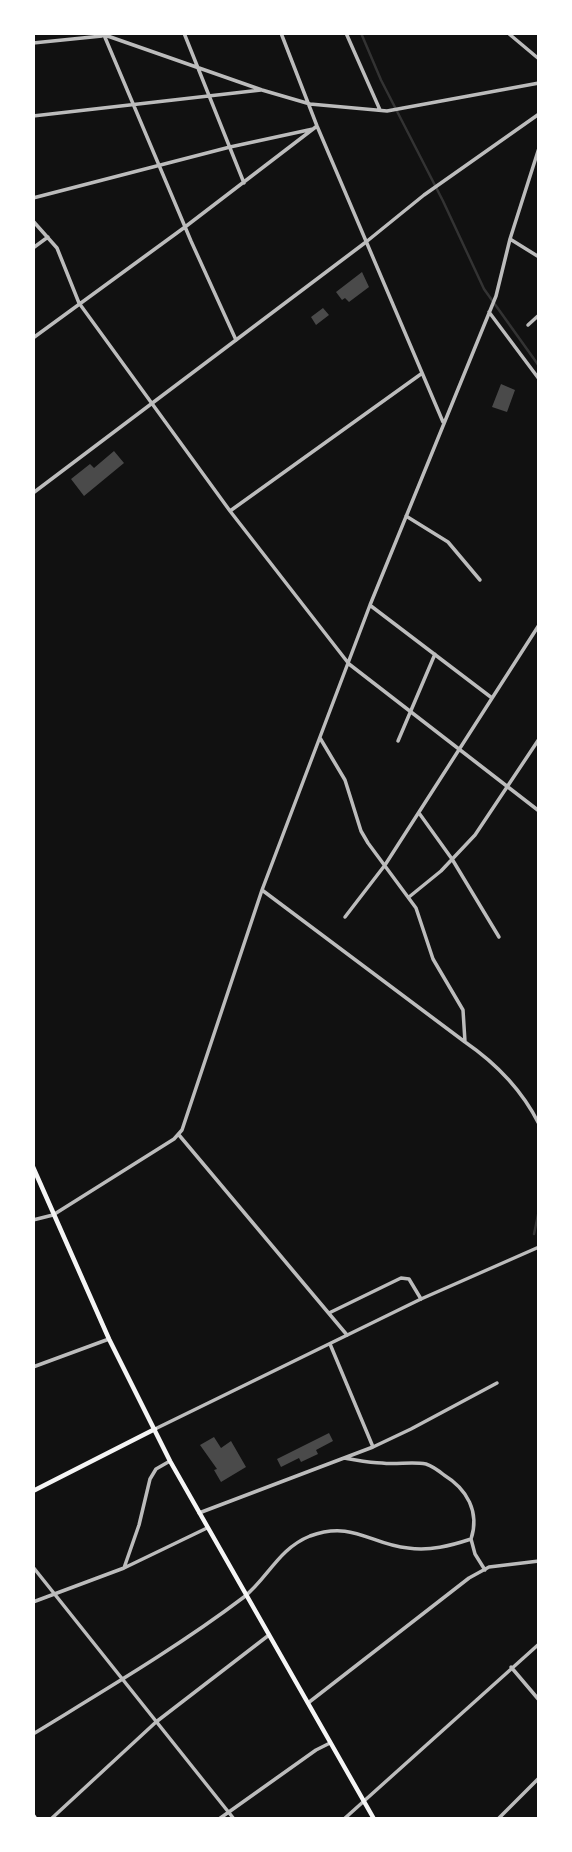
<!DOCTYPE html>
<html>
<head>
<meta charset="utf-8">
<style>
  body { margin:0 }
  #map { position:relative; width:572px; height:1852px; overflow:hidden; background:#111; font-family:Helvetica,sans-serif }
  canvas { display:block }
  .frame { position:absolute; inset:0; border:35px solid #fff; pointer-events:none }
</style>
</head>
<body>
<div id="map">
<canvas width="572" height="1852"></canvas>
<div class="frame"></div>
</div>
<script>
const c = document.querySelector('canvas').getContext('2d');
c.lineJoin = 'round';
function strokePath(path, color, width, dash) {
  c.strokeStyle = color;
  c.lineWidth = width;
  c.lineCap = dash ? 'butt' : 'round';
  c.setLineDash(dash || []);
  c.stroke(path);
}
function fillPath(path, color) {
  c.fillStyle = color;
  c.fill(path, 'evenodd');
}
const stream = new Path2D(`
  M361 33 381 80 443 201 484 289 539 366
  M534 1234 539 1210`);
const building = new Path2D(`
  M362 272 369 287 349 302 345 298 342 300 336 292Z
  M323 308 329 315 316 325 311 317Z
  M501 384 515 390 507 412 492 407Z
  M114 451 124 463 84 496 71 479 90 464 94 468Z
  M329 1433 333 1441 316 1450 318 1454 301 1462 299 1458 281 1467 277 1459Z
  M214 1437 221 1448 231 1441 246 1467 221 1482 214 1470 217 1469 200 1445Z`);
const minor = new Path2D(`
  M99 33 262 90 310 104 387 111 539 83
  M184 33 244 183
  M281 33 317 126 443 422
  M346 33 380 110
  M508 33 539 59
  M104 35 191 241 236 340
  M33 43 102 36
  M33 116 261 90
  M33 198 230 147 313 129
  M33 221 57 248 79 303 230 511 349 664 539 811
  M510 239 539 257
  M33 248 48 237
  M489 312 539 379
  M528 325 539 315
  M33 338 185 227 317 126
  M230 511 421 374
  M406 516 448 542 480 580
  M371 606 492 698
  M398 741 435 654
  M419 813 452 859 499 937
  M262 890 465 1042 463 1010 433 959 416 908 368 843 361 831 345 780 320 738
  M409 897 441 871 475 835 539 739
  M345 917 385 865 539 625
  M465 1042C497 1064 522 1090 539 1124
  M179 1135 347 1335
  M33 1220 53 1215 174 1139 182 1130 262 890 370 605 496 296 510 239 539 148
  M329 1313 401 1278 409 1279 421 1299
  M330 1344 373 1447
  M33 1367 109 1339
  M344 1458C357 1460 370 1463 382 1463 397 1465 411 1461 426 1464 432 1466 439 1471 444 1475 467 1489 480 1512 471 1539
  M199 1513 373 1447 411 1429 497 1383
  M33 1567 234 1819
  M124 1568 139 1525 150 1479 156 1469 170 1461
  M33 1602 124 1568 207 1528
  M511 1667 539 1700
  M308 1703 469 1578 489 1567 539 1561
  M33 1734C103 1691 178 1647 244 1597 268 1578 278 1549 310 1536 353 1520 371 1545 408 1548 430 1551 450 1546 471 1539L475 1554 485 1570
  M51 1819 156 1722 269 1635
  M219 1819 316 1750 330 1743
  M344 1819 539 1644
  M498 1819 539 1778`);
const tertiary = new Path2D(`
  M33 493 366 242 424 195 539 114
  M155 1429 421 1299 539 1247`);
const secondary = new Path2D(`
  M33 1167 109 1339 170 1461 374 1819
  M33 1491 155 1429`);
const primary = new Path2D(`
  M33 1816 35 1819`);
strokePath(stream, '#333', 2.5);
fillPath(building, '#4a4a4a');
strokePath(minor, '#bcbcbc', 3.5);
strokePath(tertiary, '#bcbcbc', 3.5);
strokePath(secondary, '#f5f5f5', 4.5);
strokePath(primary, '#f5f5f5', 5);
</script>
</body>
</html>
